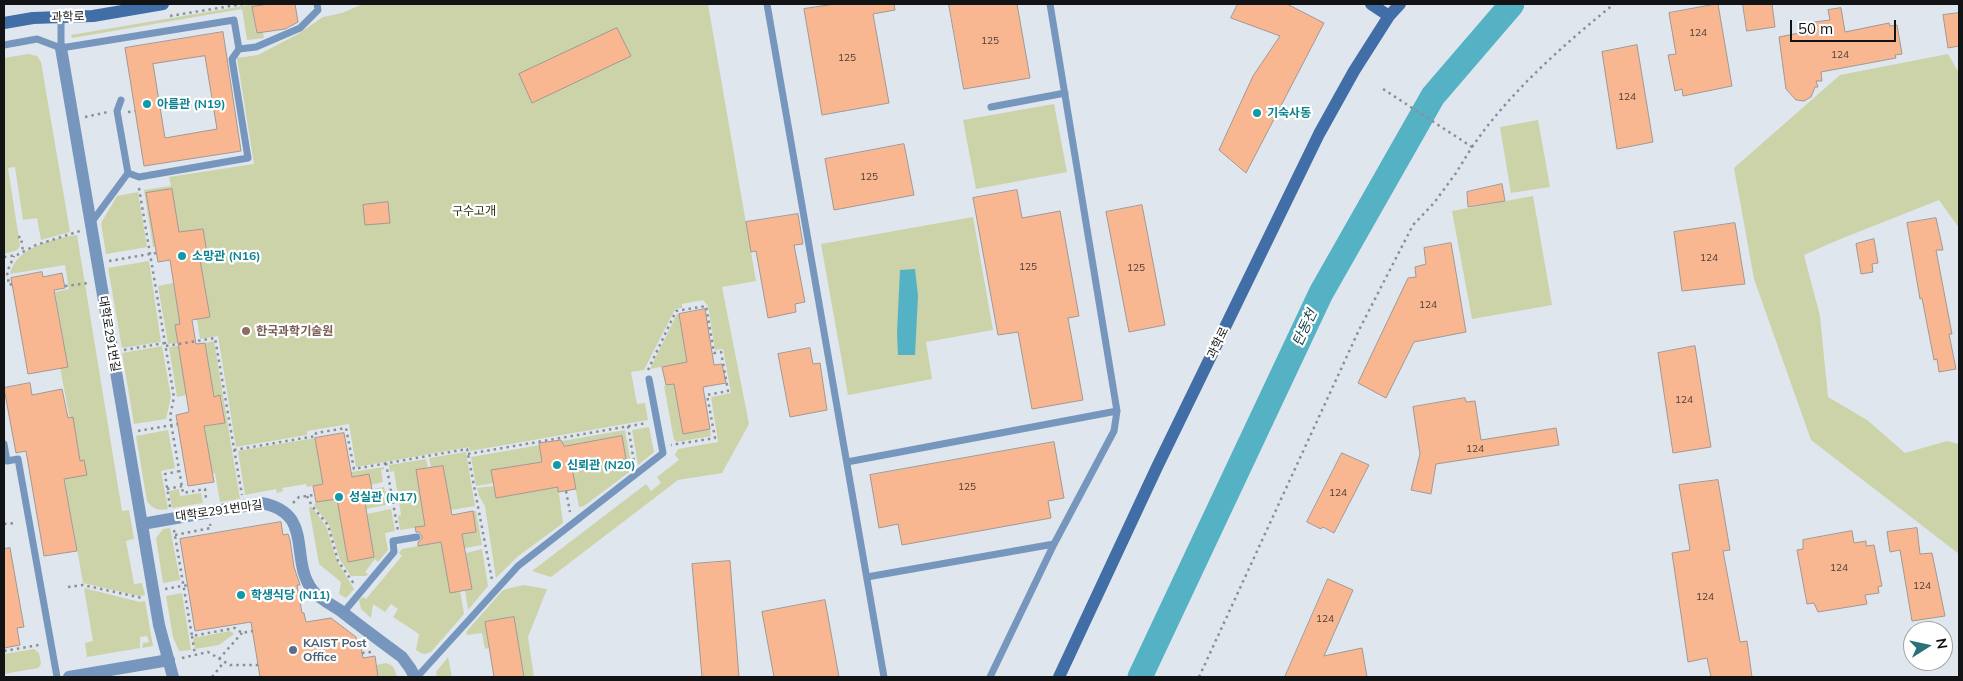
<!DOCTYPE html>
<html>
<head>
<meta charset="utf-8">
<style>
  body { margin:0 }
  #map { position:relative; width:1963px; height:681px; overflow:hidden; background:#dfe6ed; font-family:Mulish,sans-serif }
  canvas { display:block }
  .frame { position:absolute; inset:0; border:5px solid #111315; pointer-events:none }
  .north { position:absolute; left:1903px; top:621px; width:50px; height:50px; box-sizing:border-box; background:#fff; border:1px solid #a0a1a1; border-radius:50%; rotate:80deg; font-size:14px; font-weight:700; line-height:20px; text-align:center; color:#111315 }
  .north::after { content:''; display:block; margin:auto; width:18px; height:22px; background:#287278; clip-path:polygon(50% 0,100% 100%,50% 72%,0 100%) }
  .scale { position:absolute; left:1790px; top:20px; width:106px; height:22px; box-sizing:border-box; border:2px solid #111315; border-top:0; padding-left:6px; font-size:15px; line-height:18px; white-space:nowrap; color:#111315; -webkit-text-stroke:4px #fff; paint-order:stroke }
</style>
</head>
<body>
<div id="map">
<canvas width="1963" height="681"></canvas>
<div class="frame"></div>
<div class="north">N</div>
<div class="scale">50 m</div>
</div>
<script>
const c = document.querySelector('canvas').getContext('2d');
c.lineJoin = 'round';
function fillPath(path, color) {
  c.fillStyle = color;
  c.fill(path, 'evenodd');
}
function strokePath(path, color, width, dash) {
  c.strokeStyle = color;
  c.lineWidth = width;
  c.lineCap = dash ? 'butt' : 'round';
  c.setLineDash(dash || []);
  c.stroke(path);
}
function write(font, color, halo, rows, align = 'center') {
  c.font = font + ' Mulish,"Noto Sans KR",sans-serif';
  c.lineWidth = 4.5;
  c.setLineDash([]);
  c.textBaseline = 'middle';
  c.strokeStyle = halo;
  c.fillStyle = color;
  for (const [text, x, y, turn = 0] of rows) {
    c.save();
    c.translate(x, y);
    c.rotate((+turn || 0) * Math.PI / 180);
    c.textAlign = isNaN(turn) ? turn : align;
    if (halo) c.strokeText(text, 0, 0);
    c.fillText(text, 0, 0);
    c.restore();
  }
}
const green = new Path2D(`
  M255 4H270L252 7 256 33 263 32 264 38 247 40 242 9 72 38 71 35Z
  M363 4H708L756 281 722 287 749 424 722 473 678 480 551 577 532 571 646 484 651 491 661 483 657 477 679 460 675 455 678 449 718 442 711 397 731 393 723 349 715 350 708 306 703 300 682 304V308L675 309 644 370 631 372 637 404 645 403 648 420 470 451 469 447 356 467 349 424 307 431V435L236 447 218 336 200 339 197 319 210 317 200 260 208 259 203 229 179 232 172 189 146 194 155 247H153L144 190 171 186 169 177 254 164 237 58 258 55 298 34 323 17 342 13Z
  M28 54 37 56 41 62 70 232 41 240 37 218 23 220 15 167 8 168 20 246 17 250 4 254V58Z
  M1948 54 1959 73V228L1939 200 1838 240 1804 255 1820 316 1828 397 1867 420 1905 453 1947 441 1959 444V554L1811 440 1754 279 1734 168 1840 75Z
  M1054 104 1067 172 976 189 963 120Z
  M1538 120 1550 187 1511 193 1500 127Z
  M138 192 147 247 106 254 101 223 117 196Z
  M1533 196 1552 305 1472 319 1452 211Z
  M973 217 993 330 926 342 932 379 848 395 821 244Z
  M77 235 122 511 129 510 134 539 126 541 134 584 142 583 145 595 139 596 83 583 64 476 78 461 60 368 68 366 55 292 69 289 65 265 10 274C15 248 54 238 77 235Z
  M149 261 161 342 122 348 108 268Z
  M173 283 181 324 175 325 178 343 168 344 158 286Z
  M677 314H679L687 362 650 369Z
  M214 341 240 499 220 502 215 473 212 474 204 426 225 423 221 396 214 397 205 343Z
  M162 346 171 397 166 419 134 424 122 353Z
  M178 346 187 395 177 397 169 347Z
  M674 384 683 434 710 429 711 436 677 442 674 440 664 386Z
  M649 427 654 452 638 465 632 430Z
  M168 430 175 468 161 471 168 509C158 511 153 509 147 501L136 436Z
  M625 430 632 470 584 506 579 507 572 469 626 459 622 436 563 446 562 441Z
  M315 438 323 484 307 487 306 484 282 488 283 491 277 493 276 489 245 495 238 451Z
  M540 445 542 462 492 470 494 483 476 486 471 457Z
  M466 452 475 506 451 510 443 466 431 468 429 458Z
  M426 459 428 468 416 471 425 526 400 530 398 516 401 515 394 471 390 472 389 465Z
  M384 467V469L381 470 383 482 371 485 369 474 352 477 351 472Z
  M494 486 497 498 558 487 563 523 517 557 496 578 485 506 479 496 477 488Z
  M384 487 385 492 388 491 390 504 366 509 363 491Z
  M179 489 180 496 201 493 203 503 172 508 169 491Z
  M337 499 348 562 374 557 367 514 391 509 395 531 385 533 388 550 378 562 375 559 365 572 368 574 366 576H351L340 560 329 525 314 505 316 502Z
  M311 506 326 526 337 561 354 589 346 598 339 594 341 582 319 564 309 508Z
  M473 511H476L482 545 465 548 462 534 476 532Z
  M170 528 180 580 163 583 156 538 163 529Z
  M441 542 450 593 460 591 464 614 431 652C424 655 421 654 416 650L419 634 393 617 398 609 391 604 385 612 373 604 371 618 361 609 359 600 363 597 366 599 402 556 399 553 402 549Z
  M482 549 488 586 468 610 465 591 472 589 466 553Z
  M523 585 547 589 528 637 534 677H524L514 617 485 622 489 648 485 649 482 633 467 635 466 632 503 590Z
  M84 588 140 602 145 601 153 646 142 648 143 643 149 642 147 636 140 637V648L87 657 85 643 93 641Z
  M182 593 191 650 179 651 173 637 166 596Z
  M230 631 234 634 219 645 195 649 193 638Z
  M34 649 39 653 41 664 38 668 4 674V654Z
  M448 657 452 677H437L436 672Z
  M386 663C394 665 395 670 397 677H378L376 665Z`);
const water = new Path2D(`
  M915 269 918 296 915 355H898L897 333 900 270Z`);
const river = new Path2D(`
  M1140 677 1321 293 1433 96 1512 4`);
const building = new Path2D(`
  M270 4H295L298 22 285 29 257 33 252 7Z
  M835 4H894L895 10 873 14 889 103 822 115 804 9Z
  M949 4H1017L1030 78 964 89Z
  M1238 4H1287L1324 23 1246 173 1219 150 1253 76 1280 36 1231 18Z
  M1718 4 1732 86 1683 96 1682 89 1675 91 1668 55 1676 54 1669 13Z
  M1743 4H1772L1775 27 1747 31Z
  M1841 8 1845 32 1889 23 1890 26 1897 25 1902 54 1895 55 1896 58 1821 72 1822 81H1816L1818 87H1815L1811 97 1804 101 1796 100 1786 89 1779 37 1809 31 1807 23 1830 20 1828 10Z
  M1959 13V46L1948 48 1943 15Z
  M617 28 631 56 532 103 519 74Z
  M223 32 241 151 144 166 125 48ZM205 56 217 129 165 138 153 64Z
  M1637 45 1653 142 1617 149 1602 52Z
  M904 144 914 195 834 210 825 159Z
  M1502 184 1505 201 1468 207 1467 192Z
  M172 189 179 232 203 229 208 259 200 260 210 317 192 320 196 344 205 343 214 397 220 395 225 423 204 426 214 482 188 486 176 415 189 412 175 325 180 324 170 260 158 262 146 193Z
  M1017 190 1022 218 1060 211 1079 316 1068 318 1083 400 1032 409 1018 332 998 335 973 198Z
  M388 202 390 223 365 225 363 205Z
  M1142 205 1165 325 1129 332 1106 212Z
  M798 214 803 244 794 245 805 302 795 304 796 312 768 318 756 251 751 252 746 222Z
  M1936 218 1943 250H1936L1952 334H1949L1956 369 1939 372 1937 359 1934 360 1922 298 1920 299 1907 223Z
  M1735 223 1745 284 1682 291 1674 232Z
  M1874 239 1878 263 1872 264 1873 272 1861 274 1856 244Z
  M1451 243 1466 332 1414 342 1386 398 1358 383 1408 278 1416 277 1415 267 1426 264 1424 248Z
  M42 272 43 277 62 273 65 288 54 290 68 367 28 374 11 278Z
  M705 309 714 365 722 364 726 383 703 387 710 429 683 434 674 384 666 385 662 367 687 362 679 314Z
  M1695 346 1711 447 1673 453 1658 353Z
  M810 348 813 364 820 363 827 410 790 417 778 354Z
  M30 383 32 395 62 389 68 418 73 417 80 461 84 460 87 475 64 479 77 551 44 556 26 451 16 453 4 388Z
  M1465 398 1466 402 1475 401 1481 440 1556 428 1559 445 1436 464 1431 494 1411 490 1420 454 1413 407Z
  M344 433 352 477 369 474 372 489 363 491 374 557 348 562 337 499 316 502 313 486 323 484 315 438Z
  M622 436 626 459 572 468 576 489 558 492V487L496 498 491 470 542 462 539 443 561 440 564 446Z
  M1054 442 1064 498 1048 501 1051 518 902 545 898 524 879 528 870 475Z
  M1342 453 1369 465 1334 533 1323 527 1321 529 1307 522Z
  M443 466 452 515 473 511 476 532 462 534 472 589 450 593 441 542 418 546V542L422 539V536L419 532H416L415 527 425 526 416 470Z
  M1718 480 1730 550 1723 551 1740 642 1747 641 1752 677H1711L1707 658 1688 662 1672 553 1690 550 1679 485Z
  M281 522 283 535 288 534 290 540 294 567 300 585H297L302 613H304L306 622 331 618 356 637 357 644 360 643 363 658 375 656 378 677H260L251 622 195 631 180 539Z
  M1917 528 1920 554 1932 553 1945 616 1912 621 1900 550 1890 552 1887 532Z
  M1852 531 1854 543 1866 541V546L1874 545 1882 586 1878 587 1879 593 1865 595 1867 604 1818 612 1814 603 1807 604 1797 550 1803 549V540Z
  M10 548 24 627 17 628 20 645 4 648V549Z
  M730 561 739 677H702L692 564Z
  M1328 579 1353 590 1324 656 1362 648 1367 677H1285Z
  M825 600 839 677H774L762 612Z
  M514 617 524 677H494L485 622Z`);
const path = new Path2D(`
  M170 16 243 4
  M128 112 135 111
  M85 117 108 112
  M1472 147C1510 92 1562 46 1614 4
  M139 188 174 397 170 417 183 493 205 489 206 499
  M18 237H21L23 252
  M4 257 17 255 36 245 80 231
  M109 261 156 253
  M12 284 9 285 7 272 14 256
  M65 286 89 283
  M166 346 215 338 242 495
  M124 350 165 343
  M648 370 676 311 706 306 714 353 721 352 728 391 707 395 715 438 671 445
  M628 426 634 462
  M138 431 178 424
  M234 450 316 436V433L346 428 354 469 467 449 492 580
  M468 454 647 423
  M386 463 398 531
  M167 489 182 486
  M566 491 570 512
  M307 496 312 506 328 525 338 561 354 584
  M293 503 299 497 314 495
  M170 507 165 474 180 471
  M4 524 17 523
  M174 530 192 636 235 628 242 633 253 631
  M175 535 211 528 210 524
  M68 587 83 585 142 598
  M165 589 188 585
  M192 636 195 655
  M4 651 39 645
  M362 653 372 652
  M182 658 208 652 230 665H258
  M219 659 242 633
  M212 677 224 662
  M1199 677 1359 330 1413 225 1434 203 1456 173 1472 147 1380 87`);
const lane = new Path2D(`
  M767 4 884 677
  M4 45 37 39 61 48 234 20 239 49 256 47 300 28 318 10 317 4
  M61 48V17
  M991 107 1065 93
  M128 173 139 177 248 158 232 59 239 49
  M91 223 128 173 117 111 121 100
  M4 444 7 461 18 459 57 677
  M847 462 1117 411
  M867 577 1054 544
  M343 613 394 552 393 541 417 537
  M417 677 518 566 663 453 649 379
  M990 677 1054 544 1114 431 1117 411 1050 4`);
const street = new Path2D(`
  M61 48 159 625 173 677
  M142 524 261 503C316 513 288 559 313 591 320 599 332 605 341 611 361 627 382 642 402 657L410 668 415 677
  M69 677 169 660`);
const secondary = new Path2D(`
  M1371 4 1389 16
  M4 23 33 18 93 16 163 4
  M1059 677 1157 467 1319 134 1354 71 1389 16 1400 4`);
const markers = [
  [147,104,5,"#0f9aa8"],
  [1257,113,5,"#0f9aa8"],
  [182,256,5,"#0f9aa8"],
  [246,331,5,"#8d6e63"],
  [557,465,5,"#0f9aa8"],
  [339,497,5,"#0f9aa8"],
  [241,595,5,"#0f9aa8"],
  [293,650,5,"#5c6f8a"]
];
const numberNames = [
  ["124",1698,33],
  ["125",990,41],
  ["124",1840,55],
  ["125",847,58],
  ["124",1627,97],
  ["125",869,177],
  ["124",1709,258],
  ["125",1028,267],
  ["125",1136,268],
  ["124",1428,305],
  ["124",1684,400],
  ["124",1475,449],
  ["125",967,487],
  ["124",1338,493],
  ["124",1839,568],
  ["124",1922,586],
  ["124",1705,597],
  ["124",1325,619]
];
const streetNames = [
  ["과학로",68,17,-2],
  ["대학로291번길",109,334,80],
  ["과학로",1218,343,-64],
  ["대학로291번마길",219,511,-8]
];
const cultureNames = [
  ["아름관 (N19)",157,104],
  ["기숙사동",1267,113],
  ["소망관 (N16)",192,256],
  ["신뢰관 (N20)",567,465],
  ["성실관 (N17)",349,497],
  ["학생식당 (N11)",251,595]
];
const parkNames = [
  ["구수고개",474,211]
];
const educationNames = [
  ["한국과학기술원",256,331]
];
const serviceNames = [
  ["KAIST Post",303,643],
  ["Office",303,657]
];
const waterNames = [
  ["탄동천",1305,328,-65]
];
fillPath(green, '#ccd3a8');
fillPath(water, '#55b1c4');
strokePath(river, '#55b1c4', 25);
fillPath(building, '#f8b791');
strokePath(building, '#a19894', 1);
strokePath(path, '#8b9095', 2.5, [2.5, 4]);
strokePath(lane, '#7796bd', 7);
strokePath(street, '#7796bd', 12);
strokePath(secondary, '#416ea6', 12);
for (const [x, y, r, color] of markers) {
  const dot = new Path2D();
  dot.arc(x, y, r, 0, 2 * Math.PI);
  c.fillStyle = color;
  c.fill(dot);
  strokePath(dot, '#fff', 2);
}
write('10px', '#4b3c34', null, numberNames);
write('12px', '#111315', '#fff', streetNames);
write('bold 12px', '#0d838f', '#fff', cultureNames, 'left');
write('12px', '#2c3011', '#fff', parkNames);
write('bold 12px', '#785e54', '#fff', educationNames, 'left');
write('bold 12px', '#4e5e75', '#fff', serviceNames, 'left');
write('italic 14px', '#18424b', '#fff', waterNames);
</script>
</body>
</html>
